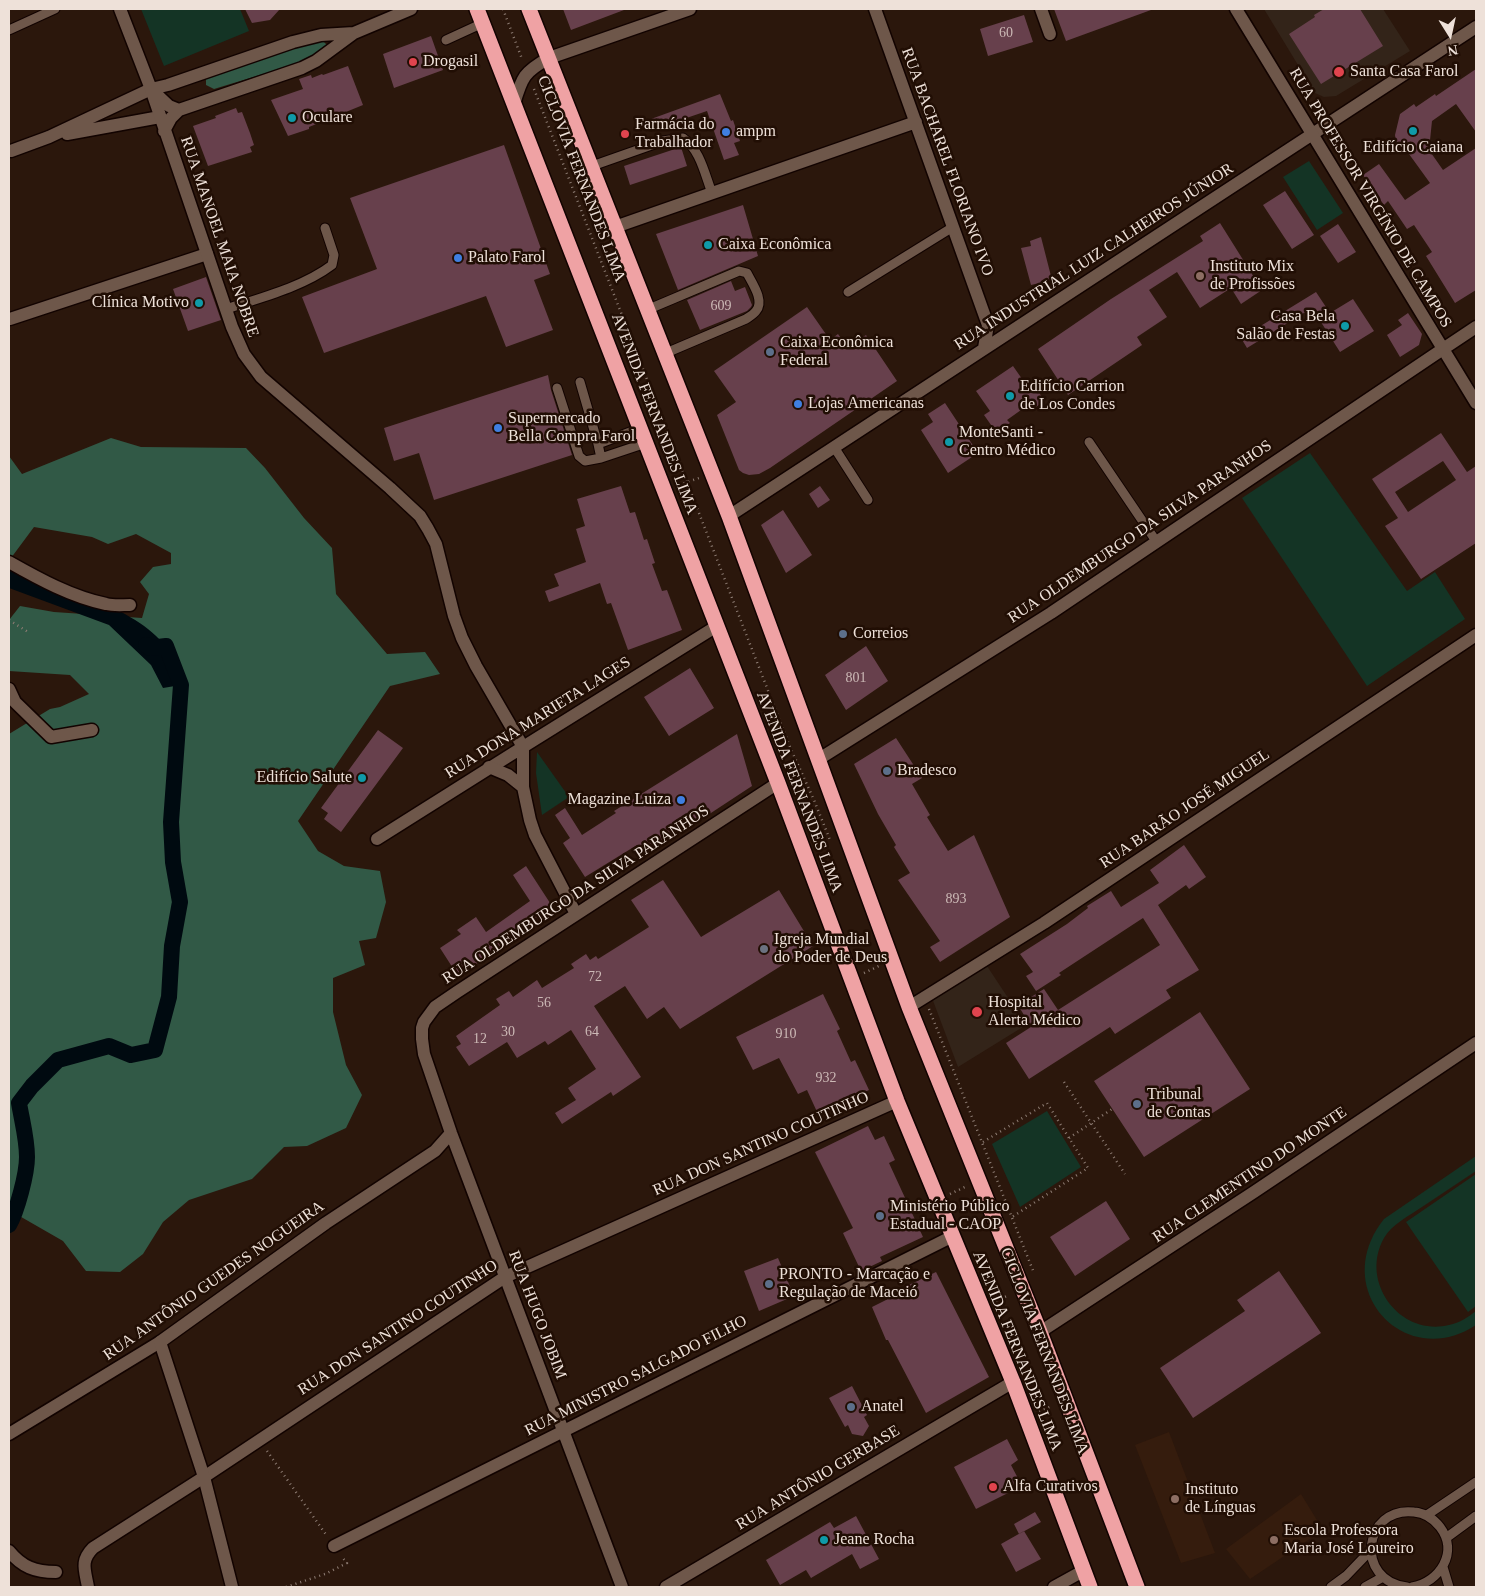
<!DOCTYPE html>
<html>
<head>
<meta charset="utf-8">
<style>
  body { margin:0 }
  #map { position:relative; width:1485px; height:1596px; overflow:hidden; background:#2b170c; font-family:"Times New Roman",serif }
  canvas { display:block }
  .frame { position:absolute; inset:0; border:10px solid #eee1d9; pointer-events:none }
  .north { position:absolute; left:1425px; top:10px; width:50px; height:50px; -webkit-text-stroke:4px #210e04; paint-order:stroke; rotate:170deg; font-size:14px; font-weight:700; line-height:20px; text-align:center; color:#eee1d9 }
  .north::after { content:''; display:block; margin:auto; width:18px; height:22px; background:#eee1d9; clip-path:polygon(50% 0,100% 100%,50% 72%,0 100%) }
</style>
</head>
<body>
<div id="map">
<canvas width="1485" height="1596"></canvas>
<div class="frame"></div>
<div class="north">N</div>
</div>
<script>
const c = document.querySelector('canvas').getContext('2d');
c.lineJoin = 'round';
function fillPath(path, color) {
  c.fillStyle = color;
  c.fill(path, 'evenodd');
}
function strokePath(path, color, width, dash) {
  c.strokeStyle = color;
  c.lineWidth = width;
  c.lineCap = dash ? 'butt' : 'round';
  c.setLineDash(dash || []);
  c.stroke(path);
}
function write(font, color, halo, rows, align = 'center') {
  c.font = font + ' "Times New Roman",serif';
  c.lineWidth = 5;
  c.setLineDash([]);
  c.textBaseline = 'middle';
  c.strokeStyle = halo;
  c.fillStyle = color;
  for (const [text, x, y, turn = 0] of rows) {
    c.save();
    c.translate(x, y);
    c.rotate((+turn || 0) * Math.PI / 180);
    c.textAlign = isNaN(turn) ? turn : align;
    if (halo) c.strokeText(text, 0, 0);
    c.fillText(text, 0, 0);
    c.restore();
  }
}
const built = new Path2D(`
  M1169 1432 1215 1553 1181 1563 1135 1445Z
  M1301 1494 1323 1530 1250 1579 1226 1549Z`);
const medical = new Path2D(`
  M1264 9H1383L1410 51 1336 96 1324 97 1315 93Z
  M985 963 1026 1025 958 1067 932 998Z`);
const green = new Path2D(`
  M141 9H240L249 31 164 66Z
  M1309 161 1343 213 1317 230 1283 177Z
  M1310 453 1407 591 1435 572 1465 619 1367 686 1242 498Z
  M537 752 569 797 542 815 536 773Z
  M1047 1111 1081 1167 1020 1207 992 1144Z
  M1476 1156V1171C1458 1183 1440 1195 1422 1207 1409 1216 1392 1224 1384 1238 1359 1282 1400 1337 1449 1325 1460 1323 1468 1317 1476 1311V1325C1405 1372 1328 1289 1384 1219Z
  M1476 1174V1306L1468 1312 1406 1222Z`);
const forest = new Path2D(`
  M322 40 327 45 309 60 214 89 206 85V77L291 47Z
  M111 438 141 447 246 448 265 468 304 518 332 548 336 594 387 654 425 652 440 674 390 686 298 821 318 851 344 866 380 871 386 902 376 938 359 941 365 965 333 978V1012L346 1065 362 1095 346 1128 307 1146 284 1147 252 1179 189 1200 163 1222 143 1254 120 1272 86 1271 63 1241 9 1210V734L50 709 60 707 89 694 70 675 9 671V620L20 606 54 612 142 618 149 594 140 582 153 567 171 564V553L136 534 108 544 92 537 34 527 11 558 9 556V456L22 474Z`);
const water = new Path2D(`
  M9 568C52 584 138 608 165 646 172 656 176 674 181 685L163 688 151 665 109 625 9 588Z`);
const canal = new Path2D(`
  M9 1225C17 1211 27 1174 27 1157 27 1139 22 1121 19 1103L32 1086 58 1060 109 1046 131 1055 155 1050 169 997 172 946 180 902 173 862 171 822 181 685 166 646 150 648 146 645`);
const building = new Path2D(`
  M245 9H280L270 20 252 23Z
  M563 9H624V10L571 30Z
  M1054 9H1151V10L1066 41Z
  M1324 9H1360L1383 46 1321 84 1289 34 1315 17 1314 15Z
  M1024 15 1033 42 988 56 980 29Z
  M431 36 443 70 394 88 383 54Z
  M348 66 363 105 309 127V129L288 136 271 100 303 89 299 79 311 75 312 78 322 74 323 75Z
  M1476 69V132L1456 104 1432 121 1429 150 1443 170 1476 148V290L1455 303 1426 256 1432 252 1414 225 1407 229 1388 201 1384 205 1363 175 1379 164 1405 200 1430 183 1409 154H1404L1396 142 1395 135 1400 114 1414 104 1416 107 1435 94 1436 96Z
  M720 94 731 121 733 120 740 141 734 143 739 155 724 160 707 111 654 129 651 119Z
  M236 108 238 113 242 112 250 133 254 145 250 147 252 152 208 166 193 126 216 118 215 116Z
  M504 145 550 274 534 280 553 330 506 347 486 296 324 353 302 297 377 269 350 198Z
  M681 147 687 166 630 185 624 166Z
  M1285 191 1314 235 1292 249 1263 205Z
  M743 205 758 256 678 290 656 234Z
  M1220 223 1262 290 1241 304 1231 288 1200 308 1177 272 1149 290 1167 317 1137 337 1142 345 1068 395 1038 349 1111 299 1203 241 1200 236Z
  M1338 224 1356 252 1338 263 1320 236Z
  M1041 237 1052 280 1031 285 1021 248 1031 246 1030 241Z
  M206 277 221 320 188 331 173 289Z
  M731 281 735 291 745 287 752 305 751 307 747 311 700 330 687 300Z
  M1316 292 1330 313 1353 299 1374 331 1340 352 1312 308 1247 348 1241 338Z
  M807 307 830 340 838 334 847 347 866 335 897 381 770 468 759 474 749 475 743 473 739 470 717 415 736 402 714 371Z
  M1408 313 1422 334 1419 345 1400 357 1387 335 1402 325 1398 320Z
  M1013 366 1027 386 1032 383 1045 401 1031 410 1028 405 1007 420 1010 423 996 432 984 415 990 411 976 391Z
  M548 375 551 390 572 455 434 500 419 453 394 461 384 428Z
  M945 403 978 453 948 473 921 430 933 422 928 414Z
  M1441 433 1467 472 1476 466V543L1421 579 1385 526 1398 518 1372 479ZM1443 461 1456 480 1408 512 1395 492Z
  M621 486 630 513 635 512 644 540 647 539 655 563 652 564 662 591 667 590 682 630 628 650 611 603 607 604 600 583 549 602 545 591 559 586 554 574 586 562 576 529 585 526 577 499Z
  M820 486 830 500 818 508 809 494Z
  M783 510 812 555 786 573 761 525Z
  M866 646 888 681 846 710 825 675Z
  M690 668 714 708 669 736 644 697Z
  M378 730 403 748 341 832 324 819 328 813 321 808Z
  M737 734 752 786 644 857 637 845 585 877 563 843 570 838 555 815 565 808 582 835 616 813 614 811Z
  M896 738 922 778 912 784 930 815 927 817 948 851 974 835 1010 917 940 962 930 947 940 941 898 880 910 873 894 847 896 845 878 814 854 764Z
  M1184 845 1206 877 1189 889 1186 885 1158 905 1199 970 1166 990 1171 998 1115 1034 1110 1027 1029 1079 1006 1043 1031 1027 1018 1005 1044 989 1058 1010 1160 945 1143 918 1059 973 1061 975 1036 991 1026 976 1033 972 1020 954 1067 924 1088 908 1087 906 1111 891 1121 907 1159 883 1150 870Z
  M526 866 552 906 534 919 538 925 523 936 521 934 458 976 440 948 461 934 457 930 476 917 486 932 530 901 513 875Z
  M663 880 701 937 779 890 813 946 680 1029 664 1007 647 1019 625 986 594 1006 641 1077 613 1096 611 1092 562 1124 555 1113 576 1100 568 1088 596 1069 571 1030 548 1045 545 1041 517 1058 507 1042 469 1066 456 1047 461 1044 456 1036 500 1005 496 999 509 991 513 997 537 980 542 988 574 968 571 964 586 954 590 960 596 956 598 959 649 927 631 900Z
  M823 994 840 1029 837 1031 851 1062 855 1060 869 1090 818 1114 807 1090 798 1094 779 1058 753 1070 736 1037Z
  M1200 1012 1250 1089 1144 1157 1094 1081Z
  M868 1126 875 1140 884 1136 895 1160 889 1163 923 1237 880 1257 882 1261 861 1271 843 1233 853 1228 815 1152Z
  M1106 1201 1130 1239 1075 1276 1050 1237Z
  M778 1258 794 1296 759 1311 744 1271Z
  M1279 1271 1321 1333 1193 1418 1160 1368 1245 1311 1237 1300Z
  M936 1272 989 1377 926 1413 888 1340H886L872 1307 894 1296 892 1293Z
  M852 1386 867 1415 864 1417 869 1426 863 1436 852 1434 848 1425 845 1427 829 1398Z
  M1007 1439 1018 1460 1011 1465 1022 1486 976 1509 954 1467Z
  M1035 1512 1041 1522 1019 1534 1014 1524Z
  M856 1516 879 1559 860 1569 852 1554 811 1578 806 1570 780 1585 766 1560 830 1522 834 1528Z
  M1024 1531 1041 1559 1016 1572 1001 1544Z`);
const path = new Path2D(`
  M503 9 522 59
  M534 89 790 747 814 800 830 840
  M679 485 699 478
  M9 620 28 632
  M790 776 801 770
  M864 973 879 966
  M929 1009 1034 1273
  M1064 1082 1125 1174
  M1069 1138 1112 1109
  M983 1142 1047 1103 1088 1168 1012 1217
  M950 1194 965 1187
  M996 1301 1009 1295
  M1039 1411 1053 1406
  M267 1451 327 1536
  M286 1587 325 1574 347 1563 342 1557`);
const lane = new Path2D(`
  M9 30 55 9
  M446 40 483 23
  M592 166 663 141 683 138C700 149 705 175 712 193
  M848 292 953 227
  M226 309C260 298 303 287 332 265L334 255 325 228
  M649 309 739 271 747 273C752 283 765 301 756 311 754 314 749 317 746 319L666 353
  M580 382 598 444 641 428
  M557 388 579 456 585 461 601 458
  M1089 442 1156 541
  M598 444 601 458 646 443
  M834 447 868 500
  M1427 1515 1476 1482
  M1446 1538 1476 1516
  M1443 1567 1449 1587
  M1331 1587 1346 1576 1371 1550
  M1365 1587 1383 1577
  M1407 1587C1354 1581 1363 1506 1414 1512 1425 1513 1433 1518 1440 1527 1459 1552 1440 1582 1412 1587`);
const street = new Path2D(`
  M875 9 988 325 984 348
  M1041 9 1050 34
  M514 104C522 77 524 72 549 58L690 9
  M67 134 160 117
  M11 151 49 137 151 89
  M615 227 916 122
  M10 319 207 254
  M729 516 1476 27
  M9 562C39 579 72 597 106 604 114 606 122 605 130 605
  M9 689 15 702 51 737 92 730
  M819 759 1051 613 1443 349
  M377 839 523 747
  M909 1007 1044 923 1476 635
  M1040 1332 1254 1192 1476 1043
  M9 1434 160 1342
  M334 1546 953 1236
  M9 1551C22 1567 35 1572 56 1572
  M88 1587C85 1570 80 1561 93 1548L204 1477 505 1277 897 1101
  M666 1587 1013 1382
  M1054 1587 1083 1571`);
const secondary = new Path2D(`
  M120 9 151 89 169 106 179 110
  M1236 9 1476 403
  M354 33 321 35 293 42 168 85 151 89 232 327 244 354 261 377 390 488 420 516 428 529 436 544 454 616 462 638 476 666 523 747V787L530 820 535 835 576 914
  M164 131 171 118 179 110 302 68 316 61 354 33 411 9
  M1443 349 1476 327
  M523 747 717 626
  M489 767 508 775 523 787
  M232 1587 204 1477 160 1342 326 1223 435 1151 451 1133
  M622 1587 451 1133 424 1054 422 1039V1028L424 1022 435 1007 457 992 778 783`);
const highway = new Path2D(`
  M477 9 778 783 897 1101 1013 1382 1090 1587
  M529 9 729 516 909 1007 1040 1332 1137 1587`);
const markers = [
  [413,62,5,"#e0444e"],
  [1339,72,6,"#e0444e"],
  [292,118,5,"#0f9aa8"],
  [1413,131,5,"#0f9aa8"],
  [726,132,5,"#3f7fe0"],
  [625,134,5,"#e0444e"],
  [708,245,5,"#0f9aa8"],
  [458,258,5,"#3f7fe0"],
  [1200,276,5,"#8d6e63"],
  [199,303,5,"#0f9aa8"],
  [1345,326,5,"#0f9aa8"],
  [770,352,5,"#5c6f8a"],
  [1010,396,5,"#0f9aa8"],
  [798,404,5,"#3f7fe0"],
  [498,428,5,"#3f7fe0"],
  [949,442,5,"#0f9aa8"],
  [843,634,5,"#5c6f8a"],
  [887,771,5,"#5c6f8a"],
  [362,778,5,"#0f9aa8"],
  [681,800,5,"#3f7fe0"],
  [764,949,5,"#6b7280"],
  [977,1012,6,"#e0444e"],
  [1137,1104,5,"#5c6f8a"],
  [880,1216,5,"#5c6f8a"],
  [769,1284,5,"#5c6f8a"],
  [851,1407,5,"#5c6f8a"],
  [993,1487,5,"#e0444e"],
  [1175,1499,5,"#8d6e63"],
  [824,1540,5,"#0f9aa8"],
  [1274,1540,5,"#8d6e63"]
];
const numberNames = [
  ["60",1006,33],
  ["609",721,306],
  ["801",856,678],
  ["893",956,899],
  ["72",595,977],
  ["56",544,1003],
  ["30",508,1032],
  ["64",592,1032],
  ["910",786,1034],
  ["12",480,1039],
  ["932",826,1078]
];
const poiNames = [
  ["Drogasil",423,62],
  ["Santa Casa Farol",1350,72],
  ["Oculare",302,118],
  ["Farmácia do",635,125],
  ["Trabalhador",635,143],
  ["ampm",736,132],
  ["Edifício Caiana",1413,148,"center"],
  ["Caixa Econômica",718,245],
  ["Palato Farol",468,258],
  ["Instituto Mix",1210,267],
  ["de Profissões",1210,285],
  ["Clínica Motivo",189,303,"right"],
  ["Casa Bela",1335,317,"right"],
  ["Salão de Festas",1335,335,"right"],
  ["Caixa Econômica",780,343],
  ["Federal",780,361],
  ["Edifício Carrion",1020,387],
  ["de Los Condes",1020,405],
  ["Lojas Americanas",808,404],
  ["Supermercado",508,419],
  ["Bella Compra Farol",508,437],
  ["MonteSanti -",959,433],
  ["Centro Médico",959,451],
  ["Correios",853,634],
  ["Bradesco",897,771],
  ["Edifício Salute",352,778,"right"],
  ["Magazine Luiza",671,800,"right"],
  ["Igreja Mundial",774,940],
  ["do Poder de Deus",774,958],
  ["Hospital",988,1003],
  ["Alerta Médico",988,1021],
  ["Tribunal",1147,1095],
  ["de Contas",1147,1113],
  ["Ministério Público",890,1207],
  ["Estadual - CAOP",890,1225],
  ["PRONTO - Marcação e",779,1275],
  ["Regulação de Maceió",779,1293],
  ["Anatel",861,1407],
  ["Alfa Curativos",1003,1487],
  ["Instituto",1185,1490],
  ["de Línguas",1185,1508],
  ["Escola Professora",1284,1531],
  ["Maria José Loureiro",1284,1549],
  ["Jeane Rocha",834,1540]
];
const streetNames = [
  ["RUA BACHAREL FLORIANO IVO",947,162,70],
  ["CICLOVIA FERNANDES LIMA",581,179,69],
  ["RUA PROFESSOR VIRGÍNIO DE CAMPOS",1370,198,59],
  ["RUA MANOEL MAIA NOBRE",219,237,71],
  ["RUA INDUSTRIAL LUIZ CALHEIROS JÚNIOR",1094,257,-33],
  ["AVENIDA FERNANDES LIMA",654,414,69],
  ["RUA OLDEMBURGO DA SILVA PARANHOS",1140,532,-34],
  ["RUA DONA MARIETA LAGES",538,718,-32],
  ["AVENIDA FERNANDES LIMA",799,792,69],
  ["RUA BARÃO JOSÉ MIGUEL",1185,809,-34],
  ["RUA OLDEMBURGO DA SILVA PARANHOS",576,895,-33],
  ["RUA DON SANTINO COUTINHO",761,1144,-24],
  ["RUA CLEMENTINO DO MONTE",1250,1175,-34],
  ["RUA ANTÔNIO GUEDES NOGUEIRA",214,1281,-35],
  ["RUA HUGO JOBIM",537,1315,69],
  ["RUA DON SANTINO COUTINHO",398,1328,-33],
  ["AVENIDA FERNANDES LIMA",1017,1351,68],
  ["CICLOVIA FERNANDES LIMA",1044,1351,69],
  ["RUA MINISTRO SALGADO FILHO",636,1376,-27],
  ["RUA ANTÔNIO GERBASE",818,1478,-31]
];
fillPath(built, '#351c0d');
fillPath(medical, '#332419');
fillPath(green, '#143425');
fillPath(forest, '#315946');
fillPath(water, '#000a10');
strokePath(canal, '#000a10', 16);
fillPath(building, '#67404c');
strokePath(lane, '#120300', 11);
strokePath(street, '#120300', 15);
strokePath(secondary, '#120300', 15);
strokePath(highway, '#120300', 18);
strokePath(path, '#8e7d74', 2.5, [1, 4]);
strokePath(lane, '#6e574a', 9);
strokePath(street, '#6e574a', 12);
strokePath(secondary, '#6e574a', 12);
strokePath(highway, '#efa2a4', 15);
for (const [x, y, r, color] of markers) {
  const dot = new Path2D();
  dot.arc(x, y, r, 0, 2 * Math.PI);
  c.fillStyle = color;
  c.fill(dot);
  strokePath(dot, '#210e04', 2);
}
write('14px', '#ccb9b6', null, numberNames);
write('16px', '#eee1d9', '#210e04', poiNames, 'left');
write('16px', '#eee1d9', '#210e04', streetNames);
</script>
</body>
</html>
